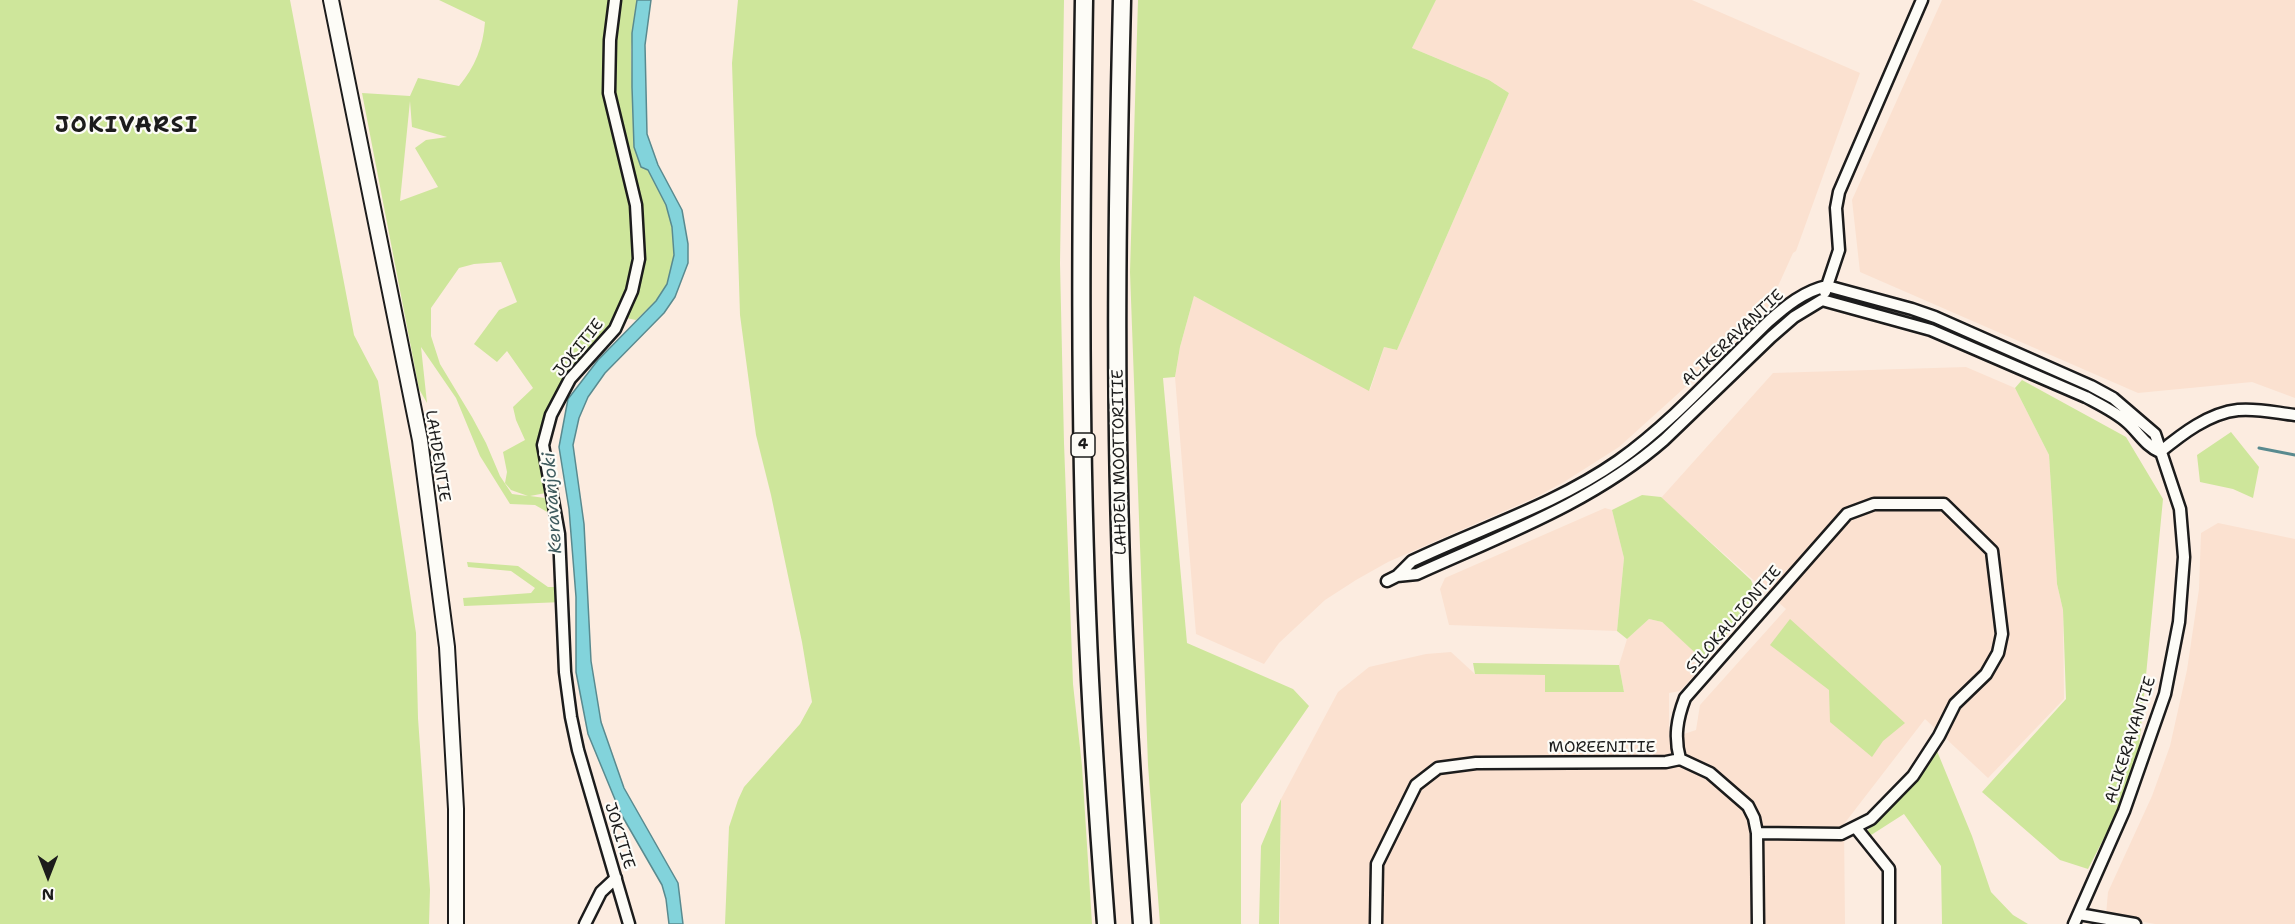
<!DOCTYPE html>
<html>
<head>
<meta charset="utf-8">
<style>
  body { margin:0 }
  #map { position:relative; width:2295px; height:924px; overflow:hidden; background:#fcece0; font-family:"Shantell Sans",sans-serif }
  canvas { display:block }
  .north { position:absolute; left:18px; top:846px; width:60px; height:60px; -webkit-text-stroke:4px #fdfcf7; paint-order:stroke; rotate:180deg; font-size:16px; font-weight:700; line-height:24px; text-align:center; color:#1c1c1c }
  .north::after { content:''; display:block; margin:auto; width:21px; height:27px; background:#1c1c1c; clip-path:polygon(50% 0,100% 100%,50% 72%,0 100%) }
</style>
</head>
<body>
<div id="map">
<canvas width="2295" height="924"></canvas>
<div class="north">N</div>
</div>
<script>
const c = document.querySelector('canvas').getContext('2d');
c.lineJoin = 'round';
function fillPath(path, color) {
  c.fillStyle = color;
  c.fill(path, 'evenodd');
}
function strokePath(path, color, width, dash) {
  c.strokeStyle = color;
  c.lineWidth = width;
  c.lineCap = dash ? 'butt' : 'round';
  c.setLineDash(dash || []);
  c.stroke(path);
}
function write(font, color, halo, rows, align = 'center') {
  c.font = font + ' "Shantell Sans",sans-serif';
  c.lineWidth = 4.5;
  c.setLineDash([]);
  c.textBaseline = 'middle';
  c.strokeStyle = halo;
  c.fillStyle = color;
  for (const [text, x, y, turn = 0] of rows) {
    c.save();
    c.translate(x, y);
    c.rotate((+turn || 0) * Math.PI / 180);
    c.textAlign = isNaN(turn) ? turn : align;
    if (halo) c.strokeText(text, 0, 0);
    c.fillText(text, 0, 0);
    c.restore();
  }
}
const built = new Path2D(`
  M1436 0H1692L1860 73 1796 251 1793 253 1769 306 1754 325 1619 447 1564 482 1532 499 1388 562 1356 580 1325 600 1279 643 1264 664 1196 634 1175 377 1180 347 1194 296 1370 390 1384 347 1397 350 1509 93 1489 80 1412 48Z
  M1942 0H2295V398L2252 382 2138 393 1860 272 1852 200Z
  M1966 367 2015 388 2049 455 2057 584 2063 610 2064 699 1988 778 1925 719 1844 824 1845 924H1280L1281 799 1338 692 1369 667 1426 654 1451 652 1475 674 1545 675V692H1624L1619 665 1627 639 1649 619 1662 622 1704 660 1705 663 1680 691 1669 693V739L1696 730 1700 705 1786 609 1661 498 1773 373Z
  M1605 508 1612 510 1624 558 1617 631 1449 625 1440 589 1445 578Z
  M2218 523 2295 539V924H2155L2106 915 2108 892 2152 796 2170 746 2187 670 2199 589 2201 533Z`);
const green = new Path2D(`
  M0 0H290L354 335 378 381 416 633 418 718 430 890 429 924H0Z
  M439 0H637L631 50 633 113 648 170 666 205 672 227 674 255 668 282 656 301 636 320 621 317 570 379 543 445 551 492 530 496 545 498 549 513 535 505 510 504 480 456 456 398 421 347 427 403 419 389 362 93 410 96 418 78 459 86C475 67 483 47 485 22ZM410 101 412 127 447 137 426 140 415 148 438 187 400 201ZM501 262 517 302 499 310 474 344 497 362 507 351 533 388 513 407 516 420 525 440 503 452 507 472 505 483 511 490 528 496 512 494 500 476 486 443 472 417 440 364 431 336V308L459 268 474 264Z
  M738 0H1064L1060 263 1064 443 1073 684 1082 766 1092 924H725L729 827 738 800 744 787 800 724 812 702 802 642 771 495 756 435 740 315 732 63Z
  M1138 0H1436L1412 48 1489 80 1509 93 1397 350 1384 347 1369 391 1194 296 1180 347 1175 377 1163 378 1187 643 1293 689 1309 706 1241 804V924H1160L1148 765 1130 272Z
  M2022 380 2126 437 2163 499 2139 748 2119 809 2088 869 2060 860 1982 792 2066 699 2063 610 2057 584 2049 455 2015 388Z
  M2231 432 2259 467 2253 498 2233 489 2200 482 2197 455Z
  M1642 495 1661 497 1751 580 1758 597 1704 661 1662 622 1649 619 1627 639 1617 631 1624 558 1612 510Z
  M467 562 518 566 548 587H562L563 602 464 606 463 598 531 593 535 588 511 571 468 567Z
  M1790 619 1905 723 1883 741 1872 757 1830 722 1829 690 1770 645Z
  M1473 663 1619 665 1624 692H1545V675L1475 674Z
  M1937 751 1972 836 1991 892 2013 915 2028 924H1942L1941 866 1904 814 1868 837 1867 831 1909 788Z
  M1281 799 1279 924H1259L1261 846Z`);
const water = new Path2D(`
  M637 0H651L645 45 647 134 658 165 682 210 688 244V263L675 297 664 313 605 373 588 397 579 418 573 445 584 524 591 661 601 722 624 788 678 883 683 924H669L666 899 662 885 621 814 588 734 576 672V597L569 509 559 447 568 399 598 360 656 301 667 284 674 255 672 227 666 205 648 170 641 167 634 147 632 87V33Z`);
const stream = new Path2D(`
  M2259 448 2295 455`);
const minor = new Path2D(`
  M615 0 610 40 609 93 636 205 639 259 632 291 615 329 570 379 551 415 543 445 559 534 565 672 571 717 578 750 629 924
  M1825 292 1839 250 1836 208 1839 192 1922 0
  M2160 452C2182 434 2209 413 2238 410 2257 408 2277 413 2295 415
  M1397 576 1417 574C1503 535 1593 502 1664 440L1771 337 1794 317 1822 300 1931 330 2086 397C2101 405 2116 412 2128 423 2139 433 2146 446 2160 452
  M1387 581 1397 576 1412 561C1481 528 1555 505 1618 461 1673 422 1720 368 1769 321 1786 306 1804 291 1827 286L1912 309 1935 317 2091 386 2113 398 2155 434 2180 509 2184 557 2179 622 2165 694 2124 811 2074 924
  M1680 759C1674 737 1677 719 1685 698L1847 514 1874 504H1944L1992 551 2002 634 1998 653 1986 674 1955 704 1939 736 1913 776 1871 819 1841 834 1757 833
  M1856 828 1889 869V924
  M2079 914 2135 924
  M585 924 601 892 616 878
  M1376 924 1377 864 1416 785 1438 768 1476 763 1666 762 1680 759 1710 773 1748 806 1754 818 1757 833 1758 924`);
const major = new Path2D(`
  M331 0 420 440 447 647 456 809V924`);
const highway = new Path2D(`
  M1084 0C1081 204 1079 409 1087 613 1091 717 1098 820 1106 924
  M1122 0C1117 204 1114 409 1123 613 1127 717 1135 821 1142 924`);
const shields = [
  [1083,445,24]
];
const shieldNames = [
  ["4",1083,445]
];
const streetNames = [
  ["ALIKERAVANTIE",1733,338,-43],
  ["JOKITIE",579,348,-51],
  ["LAHDENTIE",437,456,81],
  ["LAHDEN MOOTTORITIE",1120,462,-91],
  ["SILOKALLIONTIE",1734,620,-49],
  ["ALIKERAVANTIE",2131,740,-72],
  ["MOREENITIE",1602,748],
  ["JOKITIE",619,836,73]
];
const waterNames = [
  ["Keravanjoki",553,503,-94]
];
const districtNames = [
  ["JOKIVARSI",127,126]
];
fillPath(built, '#fbe1d0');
fillPath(green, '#cee69b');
fillPath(water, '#82d3db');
strokePath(water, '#598a8f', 1.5);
strokePath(stream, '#598a8f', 3);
strokePath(minor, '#1c1c1c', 15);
strokePath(major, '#1c1c1c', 18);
strokePath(highway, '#1c1c1c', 21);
strokePath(minor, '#fdfcf7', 10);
strokePath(major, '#fdfcf7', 14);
strokePath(highway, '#fdfcf7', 16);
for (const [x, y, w] of shields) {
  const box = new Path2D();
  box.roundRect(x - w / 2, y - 12, w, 24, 4.5);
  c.fillStyle = '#fdfcf7';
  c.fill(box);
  strokePath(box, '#1c1c1c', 1.5);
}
write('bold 15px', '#1c1c1c', null, shieldNames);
write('16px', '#1c1c1c', '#fdfcf7', streetNames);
write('italic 18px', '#405c5f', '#fdfcf7', waterNames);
c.letterSpacing = '1.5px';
write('bold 22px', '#1c1c1c', '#fdfcf7', districtNames);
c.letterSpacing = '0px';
</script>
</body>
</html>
